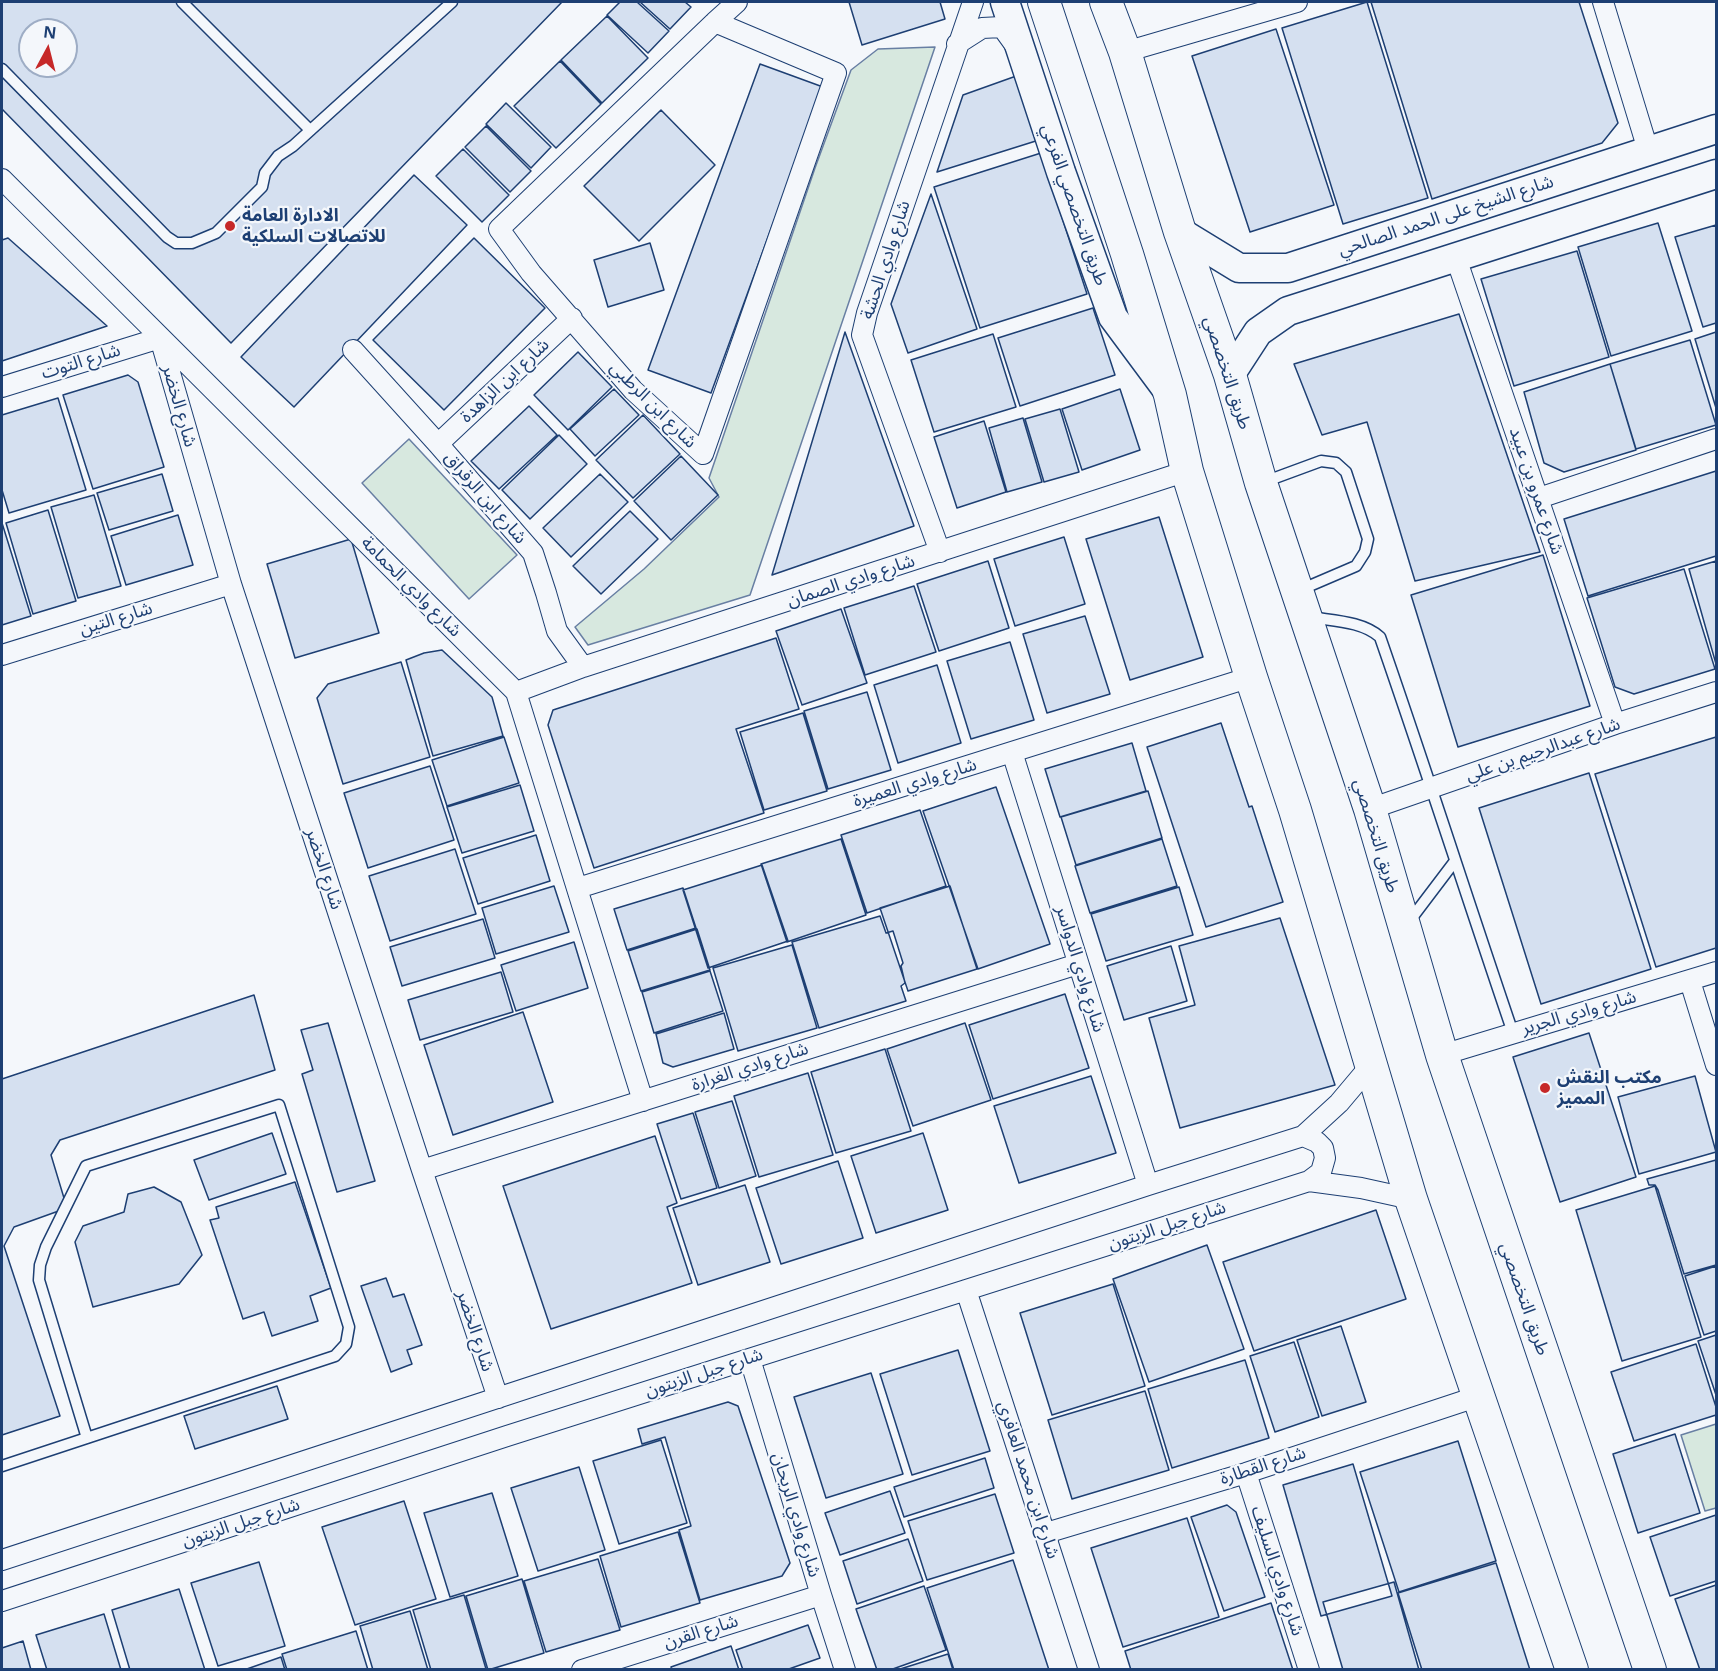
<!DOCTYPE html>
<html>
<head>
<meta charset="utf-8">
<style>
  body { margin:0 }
  #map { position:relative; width:1718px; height:1671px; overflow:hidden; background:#f4f7fb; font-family:"Open Sans",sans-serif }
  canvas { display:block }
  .frame { position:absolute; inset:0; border:3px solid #1d3f73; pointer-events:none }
  .north { position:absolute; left:18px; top:18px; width:60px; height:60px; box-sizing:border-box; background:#f4f7fb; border:2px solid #9eadc5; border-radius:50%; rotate:7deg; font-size:16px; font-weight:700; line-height:24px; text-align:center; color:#1d3f73 }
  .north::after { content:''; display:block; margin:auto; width:21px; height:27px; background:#c62828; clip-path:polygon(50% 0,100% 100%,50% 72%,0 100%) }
</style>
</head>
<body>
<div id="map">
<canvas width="1718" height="1671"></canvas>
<div class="frame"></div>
<div class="north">N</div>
</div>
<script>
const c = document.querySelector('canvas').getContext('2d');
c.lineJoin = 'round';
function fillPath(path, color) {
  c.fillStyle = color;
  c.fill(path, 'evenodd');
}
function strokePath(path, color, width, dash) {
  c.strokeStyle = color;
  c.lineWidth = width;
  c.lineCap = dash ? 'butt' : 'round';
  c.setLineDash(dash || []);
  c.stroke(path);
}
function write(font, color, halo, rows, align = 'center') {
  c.font = font + ' "Open Sans","Noto Sans Arabic",sans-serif';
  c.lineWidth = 4.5;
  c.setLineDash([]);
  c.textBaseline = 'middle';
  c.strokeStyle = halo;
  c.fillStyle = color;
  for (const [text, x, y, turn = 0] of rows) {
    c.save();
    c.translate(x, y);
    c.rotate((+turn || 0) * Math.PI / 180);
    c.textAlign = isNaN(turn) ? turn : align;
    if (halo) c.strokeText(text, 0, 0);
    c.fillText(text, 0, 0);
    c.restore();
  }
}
const green = new Path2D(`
  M935 47 750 595 588 645 575 627 644 569 719 497 709 478 815 168 851 70 878 49Z
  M409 439 517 555 469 599 362 483Z
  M1716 1424V1508L1705 1511 1681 1435Z`);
const building = new Path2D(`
  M2 2H562L231 343 2 109ZM30 30H66V66H30Z
  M620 2H637L669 31 648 53 607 15Z
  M640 2H685L691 7 670 29Z
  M849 2H940L945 19 862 45Z
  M1367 2 1428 198 1343 224 1282 28Z
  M1371 2H1579L1618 123 1602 143 1432 199Z
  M607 16 648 58 602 103 561 60Z
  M1276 29 1334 205 1250 232 1192 56Z
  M560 61 601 104 556 148 514 106Z
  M760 64 823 87 711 393 648 370Z
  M1019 75 1039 140 937 172 963 95Z
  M506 103 551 147 531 168 486 124Z
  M661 110 715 165 639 241 584 186Z
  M486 126 531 171 510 192 465 147Z
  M463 149 509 195 482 222 436 176Z
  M1041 153 1087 294 980 328 934 187Z
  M414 175 467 225 294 407 241 357Z
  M931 194 977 329 908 353 891 304Z
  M1658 223 1692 331 1611 356 1578 247Z
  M1716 225V323L1703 327 1675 237Z
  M8 238 107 326 2 361V240Z
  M474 238 545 308 444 410 373 340Z
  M650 243 664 290 608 307 594 260Z
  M1577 251 1609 357 1514 386 1481 279Z
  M1093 308 1115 375 1020 406 998 338Z
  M1459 314 1540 552 1415 581 1367 422 1322 435 1294 364Z
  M845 332 914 526 772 575Z
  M1716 332V408L1695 339Z
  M993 334 1016 407 934 432 911 360Z
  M1690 340 1716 425 1636 449 1610 364Z
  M578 352 612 387 568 430 534 395Z
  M1610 364 1636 450 1564 472 1544 463 1524 392Z
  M128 375 138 382 164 467 93 489 63 395Z
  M614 389 639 415 595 456 570 429Z
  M1120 389 1140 450 1082 470 1062 409Z
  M58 398 86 490 9 513 2 490V415Z
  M529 406 557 435 499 489 471 461Z
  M1060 409 1079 472 1044 482 1025 419Z
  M643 415 680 454 633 498 596 460Z
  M1023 418 1042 482 1007 492 989 428Z
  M984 421 1006 492 957 508 934 437Z
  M559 435 587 464 530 519 502 490Z
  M681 456 718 495 671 540 634 501Z
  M1716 471V556L1588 596 1564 519Z
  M162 474 173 511 109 530 97 493Z
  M600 474 628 502 571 557 543 528Z
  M94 495 121 586 78 598 51 507Z
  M48 510 76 601 33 614 6 523Z
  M630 511 658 539 601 594 573 566Z
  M178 515 193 565 126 585 111 536Z
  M1159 517 1203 657 1130 680 1086 539Z
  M2 523 31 616 2 625Z
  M1064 537 1085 604 1015 626 994 559Z
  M351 539 379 633 295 658 267 564Z
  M1543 555 1590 706 1458 747 1411 595Z
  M988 561 1009 628 939 651 917 584Z
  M1716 561V664L1689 569Z
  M1684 569 1715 669 1634 694 1615 687 1587 598Z
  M914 586 936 652 865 675 844 608Z
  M841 609 867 683 802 705 776 631Z
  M1085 616 1110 694 1047 713 1023 634Z
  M776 638 799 709 736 729 764 813 594 868 548 725 553 710Z
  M1010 642 1034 720 971 739 947 661Z
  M442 650 492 697 503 736 433 756 406 660 424 653Z
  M401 662 430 757 343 784 317 698 328 684Z
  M937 665 961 743 898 763 874 685Z
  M867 692 891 770 828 789 804 711Z
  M803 713 827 791 764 810 740 732Z
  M1221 723 1249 807 1252 806 1283 902 1206 927 1147 747Z
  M504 737 519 783 447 806 432 760Z
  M1716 737V948L1656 967 1595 774Z
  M1132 743 1146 791 1060 817 1045 769Z
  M430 766 454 840 368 868 344 793Z
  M1589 773 1651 969 1541 1004 1479 808Z
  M520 785 534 831 462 853 447 807Z
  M996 787 1050 944 978 969 923 811Z
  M1148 791 1162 838 1076 865 1061 817Z
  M920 810 946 886 867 913 841 835Z
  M536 835 550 881 478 904 463 858Z
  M841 839 866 915 787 942 761 864Z
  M1162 839 1177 886 1090 913 1075 866Z
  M455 849 476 914 390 941 369 876Z
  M762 865 788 941 708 968 683 890Z
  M554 886 569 932 496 954 482 908Z
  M950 886 977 969 908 991 880 908Z
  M1179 887 1193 935 1106 961 1091 914Z
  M683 888 696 928 627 950 614 909Z
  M880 916 886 933 893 931 903 963 901 966 905 983 901 986 906 1001 819 1028 792 942Z
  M1280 918 1335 1085 1180 1128 1149 1018 1195 1005 1179 946Z
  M483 919 495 958 402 986 390 947Z
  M697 929 710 970 641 991 628 951Z
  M574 942 588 988 516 1011 501 965Z
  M792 945 817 1028 738 1051 713 968Z
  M1171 946 1187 1001 1124 1020 1107 966Z
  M710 971 723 1011 654 1033 642 992Z
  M501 972 513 1012 420 1040 408 1000Z
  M1065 994 1089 1068 993 1099 969 1025Z
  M254 995 275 1070 60 1140 51 1155 67 1208 14 1227 4 1246 60 1416 2 1435V1079Z
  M523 1012 553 1102 453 1135 424 1045Z
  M724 1013 734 1049 673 1067 663 1063 656 1034Z
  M328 1023 375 1181 337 1192 302 1074 313 1070 301 1030Z
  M965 1023 991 1100 913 1126 887 1049Z
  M1589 1033 1636 1177 1560 1202 1513 1057Z
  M885 1049 911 1131 836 1153 811 1072Z
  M808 1073 833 1155 759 1177 734 1096Z
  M1091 1076 1116 1153 1019 1183 994 1106Z
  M1695 1076 1716 1152 1639 1174 1618 1097Z
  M732 1101 756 1176 719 1188 695 1112Z
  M693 1113 717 1188 681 1199 657 1124Z
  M272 1133 286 1174 209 1200 194 1160Z
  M923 1133 948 1210 876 1233 851 1156Z
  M655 1136 677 1203 667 1207 692 1283 551 1329 503 1186Z
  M1716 1160V1265L1684 1274 1658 1190 1655 1185H1649L1647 1179Z
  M838 1161 863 1238 781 1264 756 1188Z
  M295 1182 331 1288 310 1296 318 1321 272 1336 264 1312 243 1319 210 1220 219 1218 216 1207Z
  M745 1185 770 1262 698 1285 673 1208Z
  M1655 1186 1701 1337 1622 1361 1576 1210Z
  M154 1187 181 1202 202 1255 179 1284 93 1307 75 1242 83 1226 124 1212 128 1194Z
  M1376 1210 1406 1299 1254 1351 1223 1262Z
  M1207 1245 1244 1349 1149 1382 1113 1279Z
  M1716 1266V1331L1704 1335 1685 1276Z
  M386 1278 393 1297 404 1294 422 1345 407 1350 412 1364 391 1372 361 1286Z
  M1113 1284 1145 1386 1052 1415 1020 1313Z
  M1341 1326 1366 1402 1322 1416 1297 1340Z
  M1716 1335V1395L1698 1341Z
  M1294 1342 1319 1417 1275 1432 1250 1356Z
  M1696 1344 1716 1407V1415L1634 1441 1611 1372Z
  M958 1350 990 1451 912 1475 880 1374Z
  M1245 1360 1269 1438 1172 1468 1148 1389Z
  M871 1373 903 1474 826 1498 794 1397Z
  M277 1386 288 1419 195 1449 184 1416Z
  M1145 1391 1169 1470 1072 1499 1048 1420Z
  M728 1402 738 1406 790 1563 782 1576 700 1600 679 1530 691 1526 665 1437 642 1444 638 1429Z
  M1675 1434 1700 1513 1638 1533 1613 1454Z
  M661 1440 687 1523 619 1544 593 1461Z
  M1458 1441 1496 1561 1399 1592 1360 1472Z
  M985 1458 994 1488 904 1517 894 1487Z
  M1353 1464 1392 1596 1321 1616 1283 1485Z
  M579 1467 605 1550 538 1571 511 1488Z
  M890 1491 905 1533 840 1555 825 1513Z
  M492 1493 518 1576 450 1597 424 1513Z
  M995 1494 1014 1553 927 1580 908 1521Z
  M404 1501 436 1599 355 1625 322 1527Z
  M1227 1505 1236 1512 1265 1597 1224 1611 1191 1517Z
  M1716 1515V1581L1670 1596 1650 1537Z
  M1187 1518 1219 1617 1123 1647 1091 1548Z
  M678 1532 700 1603 621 1627 600 1556Z
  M908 1539 923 1581 857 1604 843 1561Z
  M598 1559 620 1630 546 1652 524 1581Z
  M1013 1560 1049 1670H954L927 1588Z
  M259 1562 285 1646 218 1666 191 1583Z
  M1496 1563 1530 1670H1422L1398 1593Z
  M522 1579 544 1653 488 1670 466 1596Z
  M1394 1582 1419 1670H1343L1323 1602Z
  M1716 1585V1670H1700L1675 1599Z
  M924 1586 946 1650 890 1670H877L856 1609Z
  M179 1589 205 1670H130L112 1610Z
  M464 1595 486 1669 431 1670 413 1610Z
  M1271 1603 1293 1670H1131L1125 1651Z
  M410 1611 428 1670H373L360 1626Z
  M104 1614 121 1670H47L36 1635Z
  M808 1625 820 1658 786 1670H743L736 1650Z
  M356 1631 368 1670H287L282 1654Z
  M23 1641 31 1670H2V1648Z
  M731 1646 739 1670H672L671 1667Z
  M948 1654 953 1670H897Z
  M281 1657 285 1670H244Z`);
const lane = new Path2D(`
  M182 2 310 130
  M2 69 167 237 176 243H192L216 233 262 187 265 173 278 156 293 146 452 2
  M1264 482 1321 461 1336 463 1346 472 1368 539 1365 552 1356 566 1300 590
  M1310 617C1333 621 1362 621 1380 637 1426 769 1468 901 1513 1033
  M1408 923 1455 861
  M2 1466 335 1356 346 1344 349 1327 279 1105 86 1166 46 1247 40 1265 39 1280 87 1438`);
const street = new Path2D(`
  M1603 2 1648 150
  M715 22 836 73 703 454 633 390 531 273 499 229 715 22 737 2
  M957 44 982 28 1002 27 1015 45
  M1125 52 1297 2
  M2 179 516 692 643 1101
  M1456 258 1615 724
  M353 350 438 444 533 553 546 593 557 631 583 667
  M2 387 160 338 231 584 422 1170 498 1398
  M438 444 572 318
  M1539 498 1716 439
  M940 552 862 335 867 313 973 2
  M2 655 231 584
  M516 692 583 667 1187 471
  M1012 752 1148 1185
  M1370 809 1615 724 1716 692
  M578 888 1251 677
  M1690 981 1716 1065
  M1442 1055 1716 972
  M1303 1136 1317 1142 1323 1148 1325 1158 1321 1172 1309 1181
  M422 1170 1078 964
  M966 1290 1089 1670
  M750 1359 821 1595 845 1670
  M1246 1473 1309 1670
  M1046 1533 1246 1473 1479 1396
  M2 1560 1148 1185 1303 1136 1339 1103 1371 1065
  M2 1601 507 1436 1309 1181 1361 1188 1411 1199
  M582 1670 821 1595`);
const secondary = new Path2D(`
  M1005 2 1061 172 1113 317 1165 387
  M1180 232 1239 268H1288L1716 129
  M1230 375 1258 332 1288 311 1716 174`);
const primary = new Path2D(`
  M1044 2 1127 254 1170 395 1187 471 1251 677 1295 810 1411 1199 1572 1670
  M1106 2 1125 52 1180 232 1230 375 1261 483 1370 809 1442 1055 1650 1670`);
const markers = [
  [230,226,6,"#c62828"],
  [1545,1088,6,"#c62828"]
];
const streetNames = [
  ["طريق التخصصي الفرعي",1074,205,71],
  ["شارع الشيخ على الحمد الصالحي",1446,216,-18],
  ["شارع وادي الحشة",886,260,-72],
  ["شارع التوت",81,362,-17],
  ["طريق التخصصي",1227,373,72],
  ["شارع ابن الزاهدة",505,381,-43],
  ["شارع ابن الرطبي",653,405,45],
  ["شارع الخضر",179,406,74],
  ["شارع عمرو بن عبيد",1536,491,71],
  ["شارع ابن الرقراق",485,498,49],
  ["شارع وادي الصمان",851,581,-18],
  ["شارع وادي الحمامة",411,587,45],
  ["شارع التين",116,619,-17],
  ["شارع عبدالرحيم بن علي",1543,750,-19],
  ["شارع وادي العميرة",915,783,-17],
  ["طريق التخصصي",1376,836,73],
  ["شارع الخضر",324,869,72],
  ["شارع وادي الدواسر",1080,969,73],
  ["شارع وادي الجرير",1579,1013,-16],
  ["شارع وادي الغرارة",750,1067,-18],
  ["شارع جبل الزيتون",1167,1226,-18],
  ["طريق التخصصي",1524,1299,71],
  ["شارع الخضر",475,1331,72],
  ["شارع جبل الزيتون",704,1373,-18],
  ["شارع القطارة",1263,1466,-18],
  ["شارع ابن محمد العافري",1028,1480,72],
  ["شارع وادي الريحان",796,1515,73],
  ["شارع جبل الزيتون",241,1523,-18],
  ["شارع وادي السليف",1277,1571,72],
  ["شارع القرن",701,1632,-17]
];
const poiNames = [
  ["الادارة العامة",242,216],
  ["للاتصالات السلكية",242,237],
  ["مكتب النقش",1557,1078],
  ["المميز",1557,1099]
];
fillPath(green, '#d7e8df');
strokePath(green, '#687fa3', 1.5);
fillPath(building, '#d5e0f0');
strokePath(building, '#1d3f73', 1.5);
strokePath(lane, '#1d3f73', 13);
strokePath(street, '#1d3f73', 22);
strokePath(secondary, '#1d3f73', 31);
strokePath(primary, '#1d3f73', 34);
strokePath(lane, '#f4f7fb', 10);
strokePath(street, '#f4f7fb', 20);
strokePath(secondary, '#f4f7fb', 28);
strokePath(primary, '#f4f7fb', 32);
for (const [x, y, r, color] of markers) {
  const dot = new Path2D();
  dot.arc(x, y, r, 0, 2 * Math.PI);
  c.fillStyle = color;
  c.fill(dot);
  strokePath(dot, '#f4f7fb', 2);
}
write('18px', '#1d3f73', '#f4f7fb', streetNames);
write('bold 18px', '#1d3f73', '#f4f7fb', poiNames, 'left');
</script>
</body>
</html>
